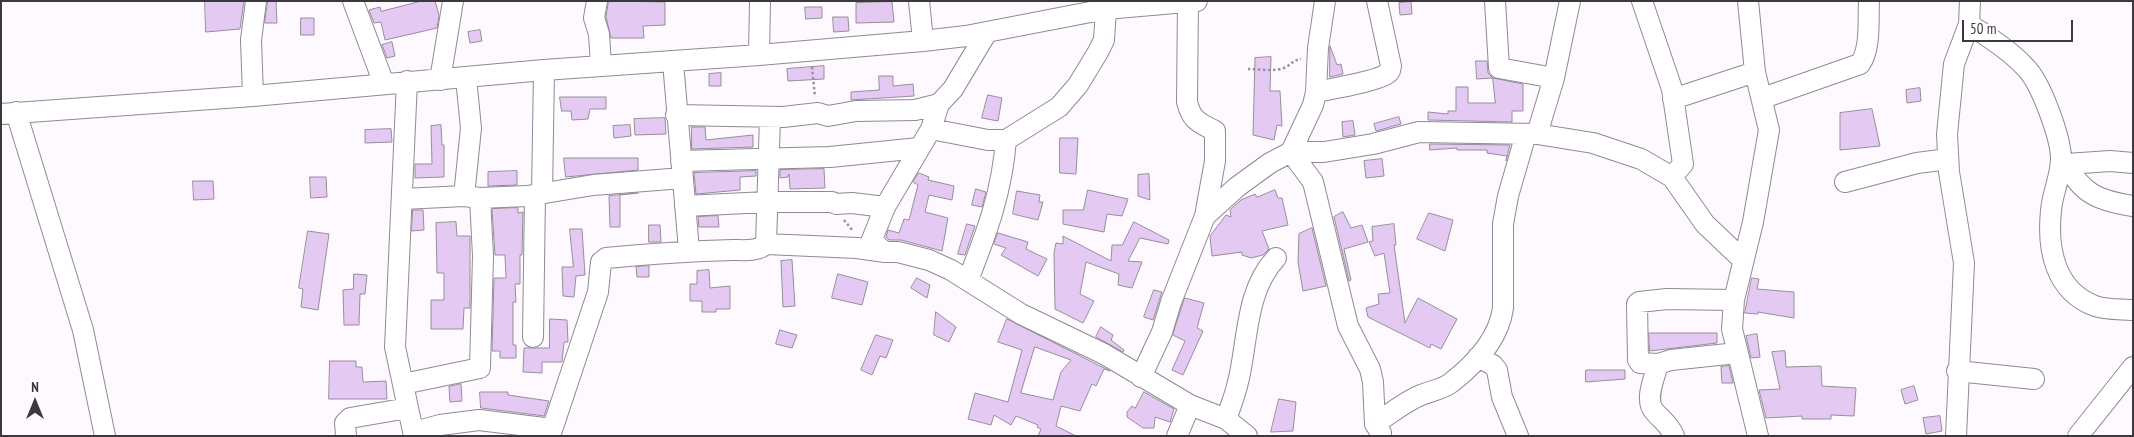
<!DOCTYPE html>
<html>
<head>
<meta charset="utf-8">
<style>
  body { margin:0 }
  #map { position:relative; width:2134px; height:437px; overflow:hidden; background:#fdf9ff; font-family:"PT Sans Narrow",sans-serif }
  canvas { display:block }
  .frame { position:absolute; inset:0; border:2px solid #3c393e; pointer-events:none }
  .north { position:absolute; left:10px; top:377px; width:50px; height:50px; -webkit-text-stroke:4px #fff; paint-order:stroke; rotate:0deg; font-size:14px; font-weight:700; line-height:20px; text-align:center; color:#3c393e }
  .north::after { content:''; display:block; margin:auto; width:18px; height:22px; background:#3c393e; clip-path:polygon(50% 0,100% 100%,50% 72%,0 100%) }
  .scale { position:absolute; left:1962px; top:20px; width:111px; height:22px; box-sizing:border-box; border:2px solid #3c393e; border-top:0; padding-left:6px; font-size:15px; line-height:18px; white-space:nowrap; color:#3c393e; -webkit-text-stroke:4px #fff; paint-order:stroke }
</style>
</head>
<body>
<div id="map">
<canvas width="2134" height="437"></canvas>
<div class="frame"></div>
<div class="north">N</div>
<div class="scale">50 m</div>
</div>
<script>
const c = document.querySelector('canvas').getContext('2d');
c.lineJoin = 'round';
function fillPath(path, color) {
  c.fillStyle = color;
  c.fill(path, 'evenodd');
}
function strokePath(path, color, width, dash) {
  c.strokeStyle = color;
  c.lineWidth = width;
  c.lineCap = dash ? 'butt' : 'round';
  c.setLineDash(dash || []);
  c.stroke(path);
}
const building = new Path2D(`
  M205 1H244L240 29 206 32Z
  M268 1H276L277 23H265Z
  M422 1H435L439 15 437 28 385 40 381 22 374 23 369 10 380 7 381 11Z
  M609 1 665 2V25L643 26 644 38H611L606 17Z
  M892 2 894 22 856 23V3Z
  M1411 2 1412 14 1400 15 1399 3Z
  M805 7H822V18L806 19Z
  M833 17H848L849 31 834 32Z
  M301 18H314V35H301Z
  M480 30 482 41 470 43 468 32Z
  M392 42 395 56 387 58 382 45Z
  M1330 46 1337 65 1341 64 1343 74 1330 77Z
  M1271 57 1270 91H1280L1282 126 1277 125 1274 140 1253 135 1255 58Z
  M1476 61H1487L1488 73 1493 78 1477 79Z
  M824 66V79L788 81 787 69Z
  M721 73V86H709V74Z
  M879 76H893V86L913 84 914 96 851 100V92L879 90Z
  M1493 78 1523 84V111H1512V122L1428 120V112L1448 114V111H1456V87H1468V103H1495Z
  M1920 88 1921 101 1907 103 1906 90Z
  M988 95 1002 98 998 121 982 118Z
  M560 97H606V109H590L588 119 572 120 571 111H562Z
  M1872 109 1880 146 1840 150V113Z
  M1399 117 1401 124 1376 131 1374 124Z
  M665 118 666 134 635 135 634 119Z
  M1353 121 1355 135 1343 137 1342 122Z
  M441 125 442 145H444V177L415 178V164H432L431 126Z
  M630 125 631 136 614 138 613 126Z
  M692 127H705L706 140 753 135V147L692 149Z
  M391 129 392 142 365 143V130Z
  M1060 138H1078L1076 174 1060 173Z
  M1430 144 1510 145 1506 161 1507 156 1487 153V150H1457V148L1430 150Z
  M564 158H638V170L566 177Z
  M1382 159 1384 176 1366 178 1364 161Z
  M824 169 825 188 790 189 789 174 788 177 780 178V170Z
  M517 171V185L488 186V172Z
  M756 171V176L740 177V190L696 194 694 173Z
  M919 173 929 177 928 180 954 186 952 200 929 195 925 212 948 218 942 251 901 240H889L886 237 888 230 899 233 904 219 909 220 918 185 913 182Z
  M1149 174 1150 200 1138 196V175Z
  M310 177H326L327 197 311 198Z
  M193 181H213L214 199 194 200Z
  M976 189 986 192 982 207 972 205Z
  M1088 190 1128 199 1122 216 1107 214 1104 232 1063 224V210H1083Z
  M1275 190 1278 198H1282L1288 225 1262 231 1269 249 1263 255 1251 258 1242 255V252L1212 256 1210 236 1226 215 1231 217 1230 210 1241 200 1255 194 1257 197Z
  M1017 191 1040 195 1039 202H1043L1038 220 1013 214Z
  M638 193 620 195V227H610L609 196Z
  M518 208V213L523 212 522 255H520V284H515L516 302H513V345H516V358H500V351H492L494 278H506L505 255H495L492 209Z
  M413 210H423L424 230 412 231Z
  M1343 212 1351 228 1362 225 1368 242 1344 249 1351 280 1349 281 1334 217Z
  M1429 213 1453 220 1445 251 1417 239Z
  M718 216 719 227H699L698 217Z
  M456 222 457 236H470V308H464L463 329H431V300H444V273H437L436 223Z
  M1134 222 1169 240 1168 244 1140 238 1128 261 1142 262 1132 288 1118 285 1119 274 1086 262 1080 294 1094 301 1083 323 1055 309 1054 253 1056 243 1063 244V236L1111 261 1112 245H1122Z
  M967 224 975 226 965 255 958 254Z
  M1394 224 1396 245H1394L1405 323 1418 298 1457 319 1441 349 1431 344 1430 348 1368 317 1366 308 1379 304 1378 294 1390 293 1384 253 1375 256 1369 242 1373 241 1372 227Z
  M649 225H660L661 242H649Z
  M1312 228 1326 286 1303 291 1298 262 1299 234Z
  M570 229H582L585 275 576 276 574 297 563 296 562 267H573Z
  M308 231 329 234 318 310 301 307 303 289 299 288Z
  M998 233 1028 242 1026 249 1047 259 1038 276 1001 255 1006 248 994 244Z
  M792 260 795 306 783 307 781 261Z
  M649 266V277H637L636 267Z
  M709 270 710 288 730 286V309H716V312H702V301H690V284H697V271Z
  M354 274 367 275 365 294H360L359 325H344L343 290 353 289Z
  M838 274 868 282 862 305 832 298Z
  M917 278 930 285 927 298 911 288Z
  M1752 278 1759 279 1757 289 1794 292V318L1758 312V314L1745 313Z
  M1154 290 1162 292 1153 320 1144 317Z
  M1185 298 1204 303 1197 328 1203 331 1183 375 1172 370 1185 341 1173 335Z
  M936 312 956 327 949 342 934 335Z
  M550 319 567 320 568 342H564L562 362H542V373L523 372 524 348H549Z
  M1007 319 1110 371 1104 369 1096 386 1092 384 1080 411 1061 406 1056 426 1076 436H1038L1041 429 1037 427 1038 425 1016 416 1011 425 994 415 991 425 968 419 975 393 1008 402 1022 350 998 342ZM1035 347 1071 360 1061 372 1053 400 1021 393Z
  M1101 327 1113 335 1111 340 1124 350 1123 352 1096 337Z
  M780 330 797 335 792 348 776 344Z
  M1649 333H1717V343L1650 351Z
  M1757 334 1760 357 1751 358 1746 336Z
  M876 335 893 340 886 358 880 356 872 375 861 370Z
  M1785 351 1786 367 1821 366 1822 386 1856 388 1854 416 1831 415V419H1802V416L1766 418 1759 390 1780 389 1772 352Z
  M330 361H356V367H362L363 382 386 381 387 399H329Z
  M1729 366 1733 383H1722L1721 367Z
  M1586 370H1625V379L1586 382Z
  M461 384 462 401 450 402 449 387Z
  M1914 386 1918 400 1905 404 1901 390Z
  M480 392H508V395L549 401 544 416 481 408Z
  M1144 392 1174 409 1170 422 1155 417 1154 428H1143L1127 417V412L1132 406 1135 408Z
  M1279 399 1296 402 1293 431 1271 432Z
  M1940 416 1942 431 1926 434 1923 418Z`);
const path = new Path2D(`
  M812 67 815 97
  M1248 69C1259 69 1273 72 1284 68 1291 65 1293 60 1301 59
  M844 220 853 231`);
const minor = new Path2D(`
  M353 1 384 84
  M597 1 594 18 599 34 601 66
  M919 1 923 41
  M1188 1 1187 102C1192 121 1198 122 1215 131V161L1205 216
  M1495 1 1499 68 1554 78
  M1642 1 1672 89 1683 164 1672 177
  M1748 1 1755 72 1769 130 1753 222 1734 300 1732 329 1758 436
  M1969 24C1988 37 2011 51 2026 68 2041 83 2061 138 2061 159 2061 176 2052 194 2051 211 2047 249 2055 291 2095 306 2106 310 2121 309 2133 310
  M759 55 760 1
  M673 62 689 250
  M440 80 453 1
  M407 81 395 347 414 436
  M1316 92C1330 89 1379 81 1388 73 1391 71 1390 69 1391 66L1377 1
  M253 96 251 40 256 1
  M1763 98 1860 64C1871 49 1868 20 1869 1
  M1673 99 1755 72
  M16 112 83 330 105 436
  M1 114 253 96 544 70 759 55 923 41 966 36 1106 9 1197 1
  M676 115 783 117 818 113 828 116 856 111 915 110 939 104
  M931 129 988 140H1006L1059 107 1078 85 1098 52 1104 40 1106 9
  M1537 134 1554 78 1570 1
  M1291 152 1313 182 1348 326 1370 369 1373 382 1375 424 1381 433
  M1291 152 1313 105 1316 92 1318 48 1325 1
  M2061 159 2067 164 2110 161 2133 163
  M681 161 830 157 919 148
  M2067 164C2081 194 2100 201 2133 206
  M1845 182 1917 163 1948 159
  M542 194 544 70
  M464 196 471 128 466 78
  M403 199 464 196 480 198 527 196 593 185 683 178
  M836 204 852 203 885 207
  M685 206 767 202H832
  M871 242 885 207 931 129 939 104 953 89 987 32
  M766 244 770 117
  M876 245 885 252H898L929 260 951 270 1021 314 1104 354 1190 405 1226 419 1247 436
  M968 280C987 232 1002 192 1006 140
  M533 337 535 195
  M1478 357 1493 365 1497 370 1502 397 1518 436
  M1658 364 1640 363 1638 360 1637 304 1639 302 1667 299 1734 300
  M1957 371 2034 379
  M1141 377 1162 332 1171 302 1205 216 1237 187 1270 163 1291 152H1324L1373 144 1419 132 1537 134 1593 143 1641 159 1672 177 1705 224 1743 260
  M403 384 480 368 483 256 480 198
  M1226 419C1231 406 1236 392 1239 378 1248 338 1246 290 1276 258
  M1375 424C1390 414 1404 402 1421 395 1431 391 1444 389 1452 382 1475 364 1499 338 1503 308V224L1508 196 1526 134
  M414 432 440 425 479 420 552 429
  M346 436 345 423 350 418 408 408
  M550 436 598 292 601 262 606 258C648 254 690 251 733 250 743 250 758 252 766 244L857 248 885 252
  M1177 436 1190 405
  M1674 436C1668 422 1662 421 1654 411 1644 399 1655 377 1658 364L1671 360 1737 353
  M1956 436 1964 263 1949 172 1947 134 1954 64 1969 24 1970 1
  M2078 436 2133 367`);
fillPath(building, '#e4caf2');
strokePath(building, '#968e9a', 1);
strokePath(minor, '#918996', 22);
strokePath(path, '#979399', 2.5, [2.5, 2.5]);
strokePath(minor, '#fff', 20);
</script>
</body>
</html>
